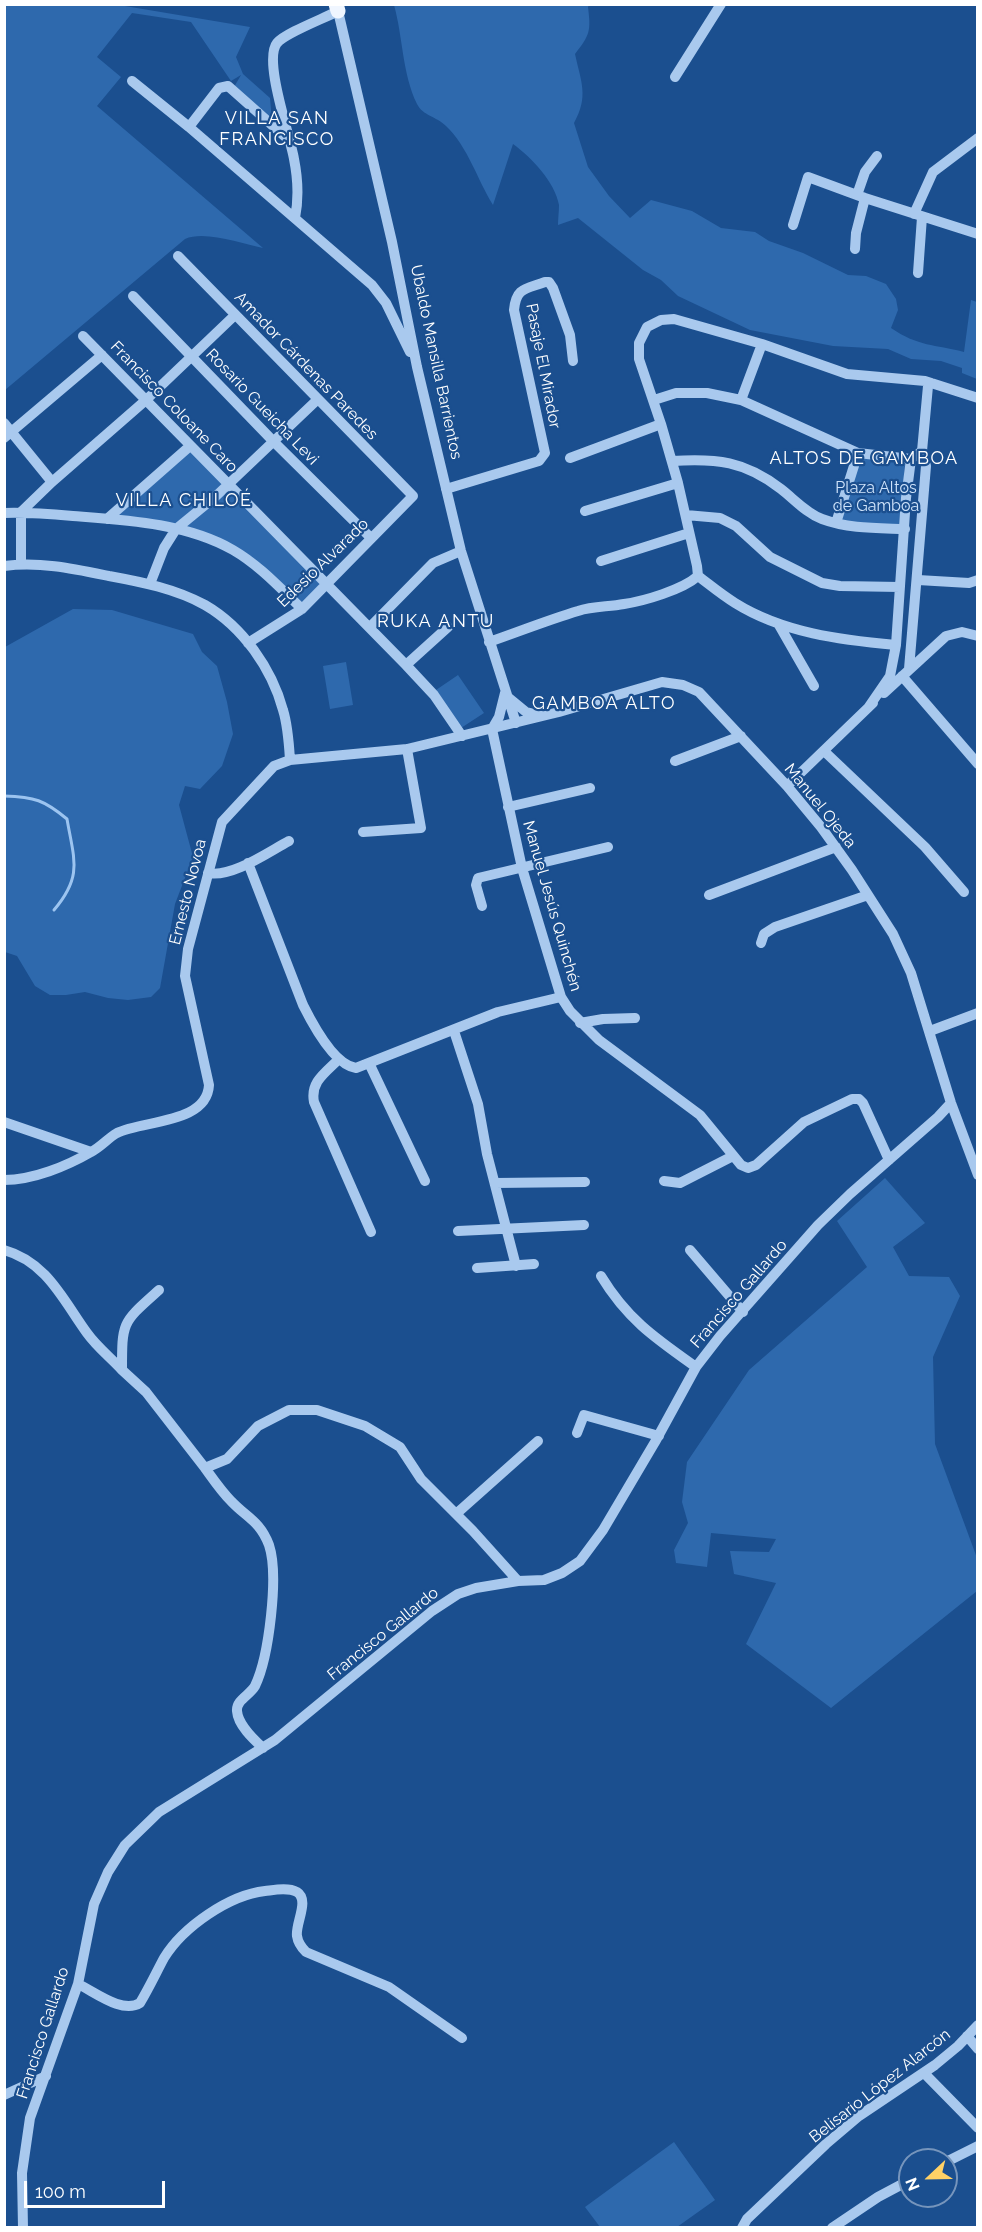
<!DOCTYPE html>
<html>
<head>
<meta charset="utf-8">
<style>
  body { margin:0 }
  #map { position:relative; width:982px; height:2232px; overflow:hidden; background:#1b4f8f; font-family:Raleway,sans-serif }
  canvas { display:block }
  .frame { position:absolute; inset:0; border:6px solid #fff; pointer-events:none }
  .north { position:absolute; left:898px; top:2148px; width:60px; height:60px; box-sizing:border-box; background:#1b4f8f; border:2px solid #7695bc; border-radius:50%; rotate:248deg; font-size:16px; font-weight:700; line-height:24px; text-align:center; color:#fff }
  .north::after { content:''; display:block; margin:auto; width:21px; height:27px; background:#ffd166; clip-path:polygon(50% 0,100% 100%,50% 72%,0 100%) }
  .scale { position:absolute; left:24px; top:2181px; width:141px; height:27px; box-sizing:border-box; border:3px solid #fff; border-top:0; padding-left:8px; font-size:18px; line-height:21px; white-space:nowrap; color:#fff; -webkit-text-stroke:4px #1b4f8f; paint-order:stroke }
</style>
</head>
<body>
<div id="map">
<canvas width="982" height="2232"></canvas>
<div class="frame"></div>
<div class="north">N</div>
<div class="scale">100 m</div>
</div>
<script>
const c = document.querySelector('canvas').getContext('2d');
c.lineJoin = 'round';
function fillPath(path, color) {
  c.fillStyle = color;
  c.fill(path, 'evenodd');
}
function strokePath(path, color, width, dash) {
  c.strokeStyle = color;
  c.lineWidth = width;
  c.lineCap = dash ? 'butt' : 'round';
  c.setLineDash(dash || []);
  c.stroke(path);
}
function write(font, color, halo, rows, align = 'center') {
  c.font = font + ' Raleway,sans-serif';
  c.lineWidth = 4.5;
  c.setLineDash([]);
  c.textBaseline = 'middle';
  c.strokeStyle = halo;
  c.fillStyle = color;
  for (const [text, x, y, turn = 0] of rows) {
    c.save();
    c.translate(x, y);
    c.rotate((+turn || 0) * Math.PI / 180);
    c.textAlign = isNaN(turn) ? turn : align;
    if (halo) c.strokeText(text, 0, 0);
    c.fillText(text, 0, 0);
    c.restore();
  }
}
const green = new Path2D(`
  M5 5H119L250 27 236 57 243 74 270 98 272 120 234 87 241 75 231 81 191 22 132 13 97 57 121 77 97 106 263 248C242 244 205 230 185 239L5 390Z
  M394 5H589L588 7C591 31 590 35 575 54 581 82 589 96 574 123L588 167 609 196 630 218 651 200 692 211 721 228 755 232 769 241 803 253 848 275 866 276 886 284 896 299 898 310 891 328C919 347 934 344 964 352L971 300 977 302V379L962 373V368L941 361 911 359 888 349 833 346 750 330 678 296 661 280 643 270 578 218 558 225C558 219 559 211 559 205 555 182 531 157 513 144L493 205C477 179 468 147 446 126 436 116 423 116 417 104 402 73 403 37 394 5Z
  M190 447 324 585 302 607 220 541 110 518Z
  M861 458 905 464 901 526 840 521Z
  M73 609 112 610 193 634 202 652 217 666 227 702 233 734 222 766 200 789 185 786 179 805 193 857 175 904 160 988 151 997 128 1000 108 998 85 992 66 995H50L35 986 17 956 5 952V647Z
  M346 662 353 705 330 709 323 666Z
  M458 675 484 713 461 728 436 690Z
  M885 1178 925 1223 893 1247 909 1276 949 1277 960 1296 933 1357 935 1444 977 1558V1591L831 1708 746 1644 776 1583 734 1574 730 1551 769 1552 776 1539 711 1533 707 1567 676 1563 674 1550 688 1523 682 1502 687 1462 749 1370 867 1267 837 1221Z
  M674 2142 715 2200 677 2227H600L585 2207Z`);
const stream = new Path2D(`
  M4 796C35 797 44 800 67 819 74 860 83 876 54 910`);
const minor = new Path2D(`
  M675 77 721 4
  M132 81 189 127 372 285 386 303 410 352
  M189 127 219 88 228 86 290 141
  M857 195 865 172 877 156
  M914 214 933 172 978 138
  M295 218C299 198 298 179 294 159 290 135 263 60 277 43 285 33 325 18 338 11L392 242 417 367 461 551 516 723
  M793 225 808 177 865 198 978 234
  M855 249 856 233 865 198
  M178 256 413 496 302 609 248 643
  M918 273 922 217
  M133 296 274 442 371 538
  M83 336 406 665 434 695 462 736
  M654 400 676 393H707L741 400 858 453 911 459 922 451
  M741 400 762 344
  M4 423 52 482
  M4 438 102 355
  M570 458 661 424
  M672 461C716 458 745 461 781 489 794 499 806 513 822 519 849 529 877 528 905 529
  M446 489 539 461 545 453 514 310C516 287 526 289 545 282H549L553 288 570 335 573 361
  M585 511 678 483
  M4 513C27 512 50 514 73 516 125 520 186 523 233 550 259 565 280 588 302 609
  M686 515 720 518 736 526 770 557 822 583 840 586 900 587
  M107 519 190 446
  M836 523 858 453
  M601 561 689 533
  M21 564V512L52 482 146 400 235 315
  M4 566C39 561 75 569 109 576 142 582 176 589 205 605 243 627 272 669 283 710 288 726 289 744 290 760
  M698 576 697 566 678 483 661 424 639 359V343L647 327 661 320 674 319 762 344 847 374 925 381 978 398
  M698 576C710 585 722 595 735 603 783 633 841 640 896 645
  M918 580 969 583 978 580
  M150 584 164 548 176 529 215 497 317 400
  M779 625 814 686
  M370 627 433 563 461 551
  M489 642C518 632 548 620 578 611 593 606 608 607 624 604 644 601 682 590 698 576
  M406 665 448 627
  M909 669 926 466 922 451 928 386 931 383
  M902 676 978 764
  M884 693 946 636 962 632 978 636
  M509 698 526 712 539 715
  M868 708 890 676 896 645 906 498 911 459
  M492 729 522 868 561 997 570 1011 599 1040 700 1115 741 1165 748 1168 756 1165 804 1122 852 1099H859L863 1103 889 1160
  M492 729 499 717 505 693
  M824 751 925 847 964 892
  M675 761 741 736
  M787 786 873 703
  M508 807 590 788
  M363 832 421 828 407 749
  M248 863 303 1005C312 1023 334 1065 356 1068L498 1012 561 997
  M208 873C232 878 268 852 289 841
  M709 895 836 847
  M482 906 476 885 478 878 608 847
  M761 943 764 934 775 927 868 895
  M580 1023 603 1019 635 1018
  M454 1031 478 1104 487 1154 516 1266
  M930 1031 978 1013
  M339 1059C325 1073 310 1082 314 1102L371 1232
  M369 1063 425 1181
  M4 1122 91 1152
  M4 1180C33 1180 67 1166 91 1152 101 1147 108 1138 117 1133 143 1120 207 1124 209 1085L185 976 188 949 222 822 274 766 290 760 407 749 559 712 662 682 683 685 699 692 787 786 821 827 852 870 893 934 911 973 951 1103 978 1175
  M664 1181 680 1183 733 1156
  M495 1183 585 1182
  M458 1231 584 1225
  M4 1250C47 1262 63 1300 87 1333 97 1347 111 1358 122 1370
  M690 1250 743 1312
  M477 1268 534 1264
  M601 1276C627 1319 655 1338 696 1367
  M159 1290C122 1323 122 1321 122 1370L146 1392 205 1468 227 1459 258 1426 289 1410H317L365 1426 400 1447 421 1479 473 1531 518 1581
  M577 1433 584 1415 659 1436
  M205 1468C213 1479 221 1491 231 1501 247 1518 260 1521 269 1545 279 1575 269 1657 255 1686 250 1695 236 1700 237 1711 238 1725 253 1739 263 1748
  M456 1514 538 1441
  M78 1984C95 1992 122 2014 140 2003 149 1988 156 1973 164 1958 183 1927 229 1895 265 1891 274 1890 288 1887 297 1892 310 1900 295 1924 297 1936 298 1943 301 1947 306 1952L389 1987 462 2038
  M967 2036 978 2049
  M924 2073 978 2128
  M4 2095 46 2076
  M946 2162 978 2146
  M23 2228 22 2173 30 2118 78 1984 94 1904 108 1872 125 1845 159 1812 275 1740 432 1611 458 1594 476 1588 518 1581 544 1580 562 1573 580 1561 603 1530 655 1442 696 1367 720 1336 818 1225 850 1194 938 1117 951 1103
  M742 2228 747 2219 826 2144 859 2116 935 2065 958 2046 978 2025
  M832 2228 878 2197 910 2180`);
const major = new Path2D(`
  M336 4 338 11`);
const streetNames = [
  ["Ubaldo Mansilla Barrientos",436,362,78],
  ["Amador Cárdenas Paredes",306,366,46],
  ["Pasaje El Mirador",543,366,79],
  ["Francisco Coloane Caro",174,407,46],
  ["Rosario Gueicha Levi",262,407,46],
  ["Edesio Alvarado",323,563,-44],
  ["Manuel Ojeda",820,806,51],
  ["Ernesto Novoa",188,892,-76],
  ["Manuel Jesús Quinchén",552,906,74],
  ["Francisco Gallardo",739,1294,-49],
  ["Francisco Gallardo",383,1634,-39],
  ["Francisco Gallardo",43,2033,-72],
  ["Belisario López Alarcón",880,2086,-38]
];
const parkNames = [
  ["Plaza Altos",876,488],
  ["de Gamboa",876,506]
];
const neighbourhoodNames = [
  ["VILLA SAN",277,119],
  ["FRANCISCO",277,140],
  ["ALTOS DE GAMBOA",864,459],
  ["VILLA CHILOÉ",184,501],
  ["RUKA ANTU",436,622],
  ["GAMBOA ALTO",604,704]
];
fillPath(green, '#2e69ad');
strokePath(stream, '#9cc4f0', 3);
strokePath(minor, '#a9c9ee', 10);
strokePath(major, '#f0f6ff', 15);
write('16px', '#fff', '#1b4f8f', streetNames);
write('16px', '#cfe3fa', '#1b4f8f', parkNames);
c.letterSpacing = '1.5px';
write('18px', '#fff', '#1b4f8f', neighbourhoodNames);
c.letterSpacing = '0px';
</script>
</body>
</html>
